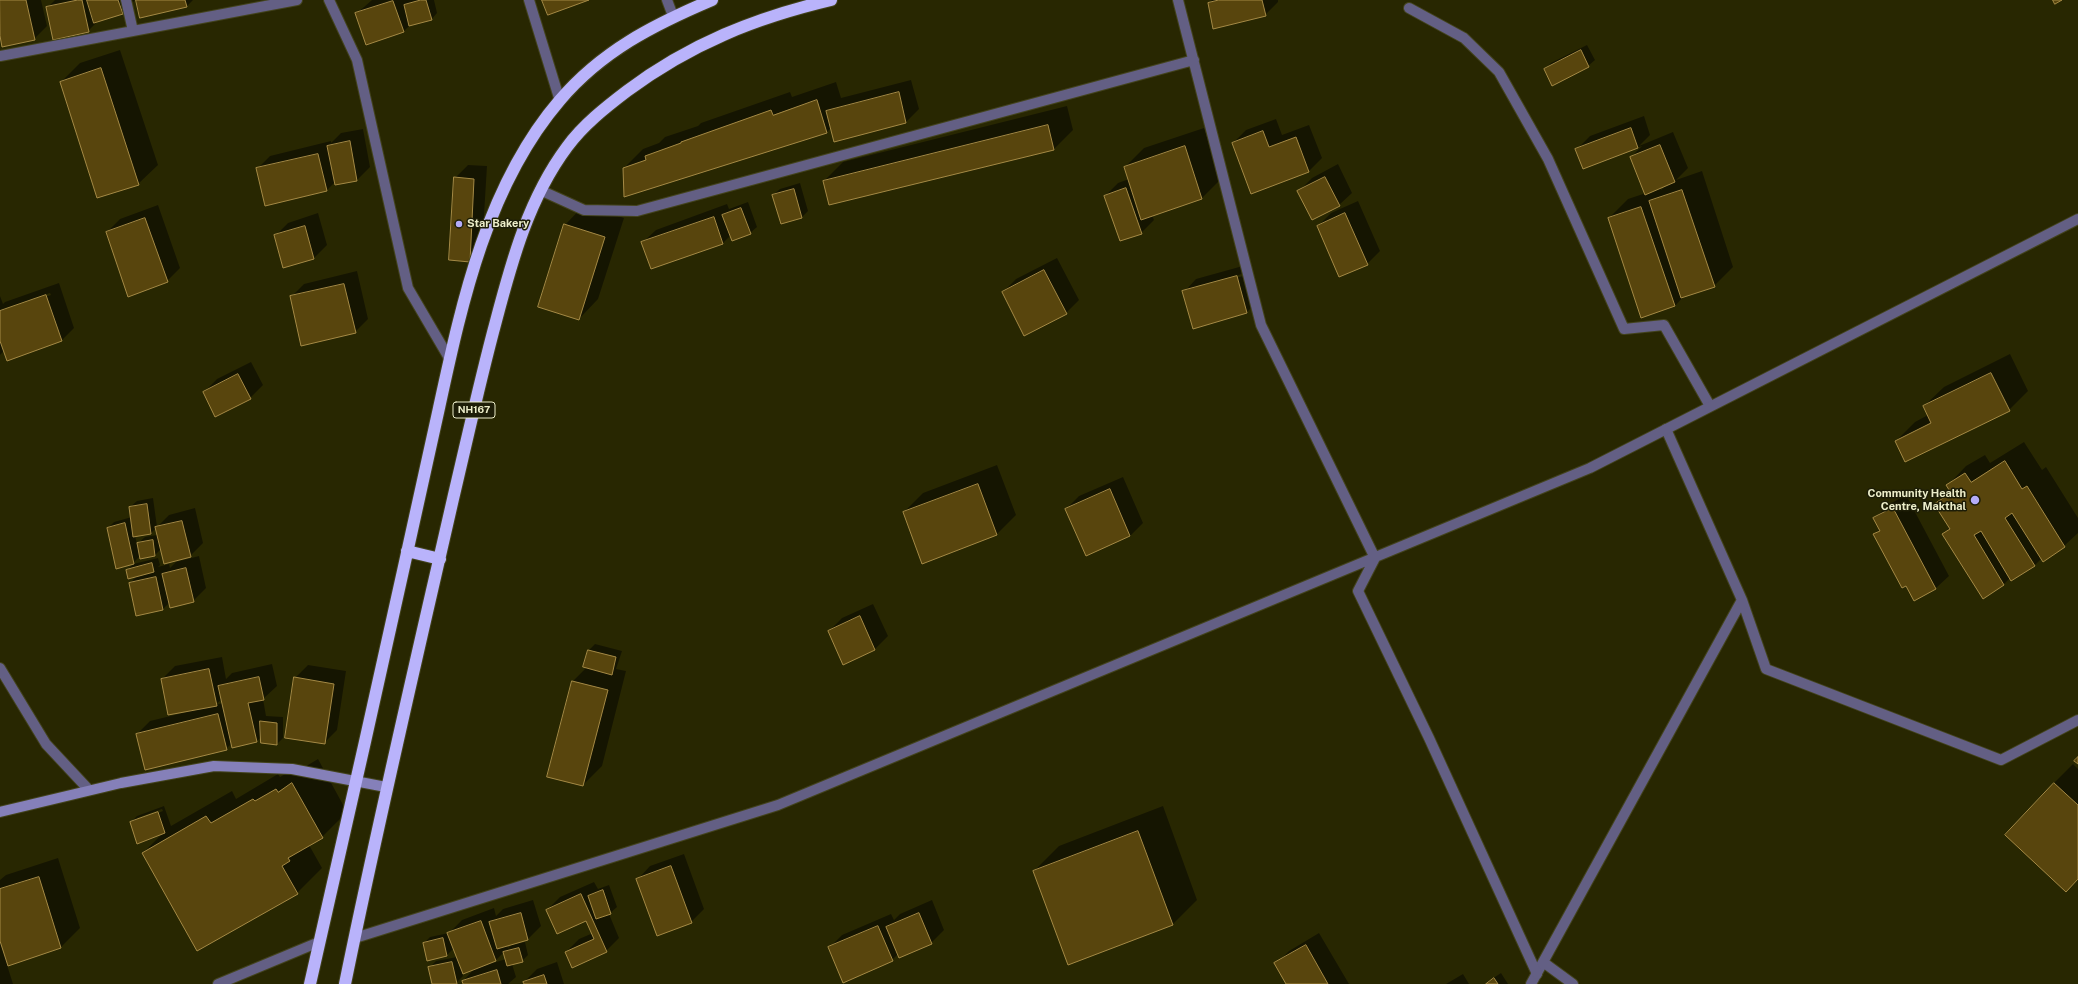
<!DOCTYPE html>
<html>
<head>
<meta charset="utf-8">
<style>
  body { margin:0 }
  canvas { display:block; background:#282701 }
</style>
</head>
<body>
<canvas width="2078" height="984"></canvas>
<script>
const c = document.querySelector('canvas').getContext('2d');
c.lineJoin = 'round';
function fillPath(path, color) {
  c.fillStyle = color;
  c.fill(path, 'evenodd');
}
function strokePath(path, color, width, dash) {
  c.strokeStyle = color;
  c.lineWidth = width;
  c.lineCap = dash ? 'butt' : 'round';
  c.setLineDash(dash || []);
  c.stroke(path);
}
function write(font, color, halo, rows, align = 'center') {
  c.font = font + ' "Public Sans",sans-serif';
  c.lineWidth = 3;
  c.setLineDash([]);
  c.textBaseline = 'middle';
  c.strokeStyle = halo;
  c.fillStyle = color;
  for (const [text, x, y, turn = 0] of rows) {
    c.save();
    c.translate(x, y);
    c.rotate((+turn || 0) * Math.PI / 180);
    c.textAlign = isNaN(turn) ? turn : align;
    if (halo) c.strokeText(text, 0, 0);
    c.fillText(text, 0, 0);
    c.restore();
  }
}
const shadow = new Path2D(`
  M0 0H41L47 26 34 39 0 32Z
  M55 0H135L122 13 99 20 88 31 47 8Z
  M137 0H193L186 7Z
  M372 0H434L437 13 431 20 410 25 403 32 356 14Z
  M1212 0H1278V2L1265 15 1209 3Z
  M1587 45 1595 60 1588 66 1545 69 1551 63Z
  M120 50 158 165 138 184 61 82 80 63Z
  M911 80 919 109 906 122 835 141 831 128 827 132 624 168 643 149 659 143 665 137 698 126 701 123 790 92 792 97 836 82 841 98Z
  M1067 106 1073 130 1054 149 824 181 843 162Z
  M1644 116 1650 135 1639 146 1673 132 1688 168 1676 180 1702 171 1733 267 1714 286 1684 296 1675 306 1609 218 1628 199 1646 193 1631 157 1642 146 1584 168 1577 149 1590 136ZM1667 185 1661 190 1660 187Z
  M1276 119 1282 135 1309 125 1322 158 1309 171 1233 143 1246 130Z
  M1204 128 1221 179 1201 199 1152 215 1154 220 1141 233 1105 196 1118 183 1129 179 1125 167 1144 148Z
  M363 129 370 167 357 180 335 184V182L326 191 257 169 270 156 331 141V143L341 133Z
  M1338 164 1352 193 1339 205 1299 191 1312 178Z
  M468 165 487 166 482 248 469 261 455 178Z
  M800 183 808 211 802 217 781 223 773 195 780 189Z
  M1358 201 1380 251 1367 264 1318 226 1331 213Z
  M748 202 757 227 750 233 731 235 723 243 651 268 643 242 656 230 727 204 729 209Z
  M158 205 180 268 167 281 107 232 120 219Z
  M584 205 624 218 598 299 579 319 565 225Z
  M318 213 327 245 314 258 284 267 275 236 288 223Z
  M1057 258 1079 300 1066 313 1003 292 1016 279Z
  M1250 264 1260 299 1247 312 1193 327 1184 292 1196 279ZM1242 274 1243 276 1197 288V286Z
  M357 271 368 319 355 332 291 297 304 284Z
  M59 283 74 328 61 341 4 351 0 355V296L3 304 5 302ZM50 293 51 295 6 310V308Z
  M2010 354 2028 391 2009 410 1896 441 1915 422 1928 415 1924 406 1944 387Z
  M251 362 263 385 250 398 204 392 217 379Z
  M2024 442 2042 470 2046 467 2078 518V533L2064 546 2042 558 2035 565 2011 577 2004 584 1983 597 1944 534 1950 527 1936 504 1950 490 1947 486 1966 466 1985 455 1990 463Z
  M997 465 1016 515 997 534 923 562 904 512 923 493Z
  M1123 477 1143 523 1130 536 1066 509 1079 496Z
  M1906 495 1949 576 1936 588 1875 534 1880 529 1875 518 1888 505Z
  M153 498 157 527 169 515 195 508 203 543 190 556 161 549 155 555 140 556 133 563 108 528 114 522 132 517 130 507 137 501ZM156 528 157 535 145 537 137 544 135 536 150 534Z
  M199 556 206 588 193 601 170 602 163 609 130 583 138 575 127 570 133 564 158 558 160 565 158 567 169 564 170 568 176 562Z
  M873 604 888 636 875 649 829 631 842 618Z
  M595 644 622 651 616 669 626 671 602 766 583 785 572 682 587 667 585 666 589 650Z
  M222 657 226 679 232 673 272 664 277 686 263 699 266 716 283 717V738L277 744 262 736 256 742 232 743 226 749 137 734 150 721 187 712 162 679 175 666ZM222 699 223 703 215 705Z
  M308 665 346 671 337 730 324 743 295 678Z
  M318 759 347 812 322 837 309 845 322 868 297 893 143 853 163 833 131 822 137 816 164 806 171 826 232 791 236 799 278 774 280 777 301 765 303 768ZM162 809 163 811 137 821V818Z
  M2073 764 2078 769V878L2054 783Z
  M1163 806 1197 900 1172 925 1034 871 1059 846Z
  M684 854 704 909 691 922 638 879 650 866Z
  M58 858 80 928 61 947 7 965 13 984H0V880L6 875Z
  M594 882 598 889 609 885 617 907 609 914 619 938 606 951 566 952 579 939 593 933 586 919 547 910 560 897Z
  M533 900 541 926 528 939 507 945 508 948 511 945 525 942 528 955 522 961 512 964 516 977 508 984H464L463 981 475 968 462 973 463 976 456 983 433 984 429 968 436 961 457 957 454 948 447 955 428 960 424 943 430 937 449 933 462 920 494 908 496 916 503 909ZM504 952 506 959 493 963Z
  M932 900 944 930 931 943 898 954 892 960 829 948 842 935 891 914 894 920 900 914Z
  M1319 933 1349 984H1288L1276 964 1289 951Z
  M557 962 564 984H525L524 982 537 969Z
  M1501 973 1508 984H1486L1489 981Z
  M1463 974 1469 984H1446Z`);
const building = new Path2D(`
  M0 0H26L35 40 2 47 0 36Z
  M78 0H82L89 32 53 40 46 7Z
  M87 0H118L123 14 94 23Z
  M136 0H185L187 7 140 18Z
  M421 0H426L432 20 409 26 404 5Z
  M542 0H589L548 15Z
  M1219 0H1262L1266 16 1213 29 1208 3Z
  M2053 0H2062L2055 4Z
  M393 1 404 32 366 45 355 13Z
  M1581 50 1589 67 1552 86 1544 69Z
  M101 68 139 185 97 198 60 82Z
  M899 92 906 123 834 142 826 111Z
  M817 100 827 133 624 197 623 168 646 160 645 156 681 143V142L771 110 773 115Z
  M1048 125 1054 150 829 205 823 181Z
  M1631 128 1638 148 1583 169 1575 149Z
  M1263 131 1269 147 1296 137 1309 172 1251 194 1232 143Z
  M350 141 357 181 335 185 327 146Z
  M1660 145 1675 182 1645 195 1630 157Z
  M1185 146 1202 199 1141 220 1124 167Z
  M318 154 327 191 265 206 256 168Z
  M454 177 474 179 470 262 449 260Z
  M1325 177 1340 206 1312 220 1297 191Z
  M1126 188 1142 234 1120 241 1104 196Z
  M794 189 802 218 781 224 772 195Z
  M1682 190 1715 287 1681 298 1649 201Z
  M1641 207 1675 306 1641 318 1608 218Z
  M741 208 751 234 732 241 722 215Z
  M1345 213 1368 265 1339 277 1317 226Z
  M714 217 723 244 651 269 641 242Z
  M145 218 168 282 128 297 106 232Z
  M564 224 605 237 579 320 538 307Z
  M305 226 314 259 283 268 274 235Z
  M1044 270 1067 314 1024 336 1002 292Z
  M1237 276 1247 313 1193 329 1182 291Z
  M344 284 356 333 301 346 290 296Z
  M46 295 62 341 7 361 0 341V311Z
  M1991 373 2010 411 1905 462 1895 441 1931 423 1923 406Z
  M238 374 251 399 215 417 203 392Z
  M2005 461 2022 489 2027 486 2065 547 2043 562 2012 513 2005 518 2035 566 2011 581 1981 531 1974 535 2004 585 1983 599 1942 534 1950 529 1934 504 1951 493 1946 485 1965 473 1971 482Z
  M978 484 997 535 922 564 903 512Z
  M1110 489 1130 536 1086 556 1065 509Z
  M147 504 151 534 133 537 129 507Z
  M1893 508 1936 589 1914 601 1906 586 1902 588 1873 534 1880 531 1873 518Z
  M182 521 191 557 164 564 155 527Z
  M125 523 134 564 116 569 107 528Z
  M153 540 155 556 140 559 137 543Z
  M152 563 154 572 128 579 126 570Z
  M186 568 194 602 170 608 162 574Z
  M156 577 163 610 136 616 129 583Z
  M860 616 875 650 843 665 828 631Z
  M588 650 616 657 612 675 583 667Z
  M209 669 217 706 168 715 161 679Z
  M259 677 264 700 248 703 257 742 232 748 218 686Z
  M294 677 334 684 325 744 285 738Z
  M572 681 608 690 583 786 547 777Z
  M218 714 227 750 145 770 136 734Z
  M260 721 277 723V745L261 743Z
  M2078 757V764L2074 761Z
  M292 783 323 838 288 858 290 861 282 866 298 894 197 951 142 853 206 816 211 823 253 799 255 801 276 789 278 792Z
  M2054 783 2078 805V879L2066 892 2005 835Z
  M158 812 165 833 137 844 130 822Z
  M1138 831 1173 925 1068 965 1033 871Z
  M671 866 692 923 657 936 636 879Z
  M39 877 61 948 8 966 0 941V889Z
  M603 890 611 914 596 919 588 896Z
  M581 894 607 952 572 968 565 952 594 939 586 921 557 934 546 910Z
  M521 913 528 940 497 949 489 922Z
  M919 913 932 944 899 958 886 927Z
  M481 921 496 961 463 974 447 933Z
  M878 926 893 961 843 983 828 947Z
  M443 938 447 956 427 961 423 943Z
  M1306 945 1328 984H1286L1274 963Z
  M519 948 523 962 507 966 503 952Z
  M452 962 457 984H432L428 967Z
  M497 970 501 984H463L462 981Z
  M544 975 547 984H524L523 982Z
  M1494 978 1498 984H1486Z`);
const lane = new Path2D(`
  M1409 8 1464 38 1499 72 1548 159 1624 329 1664 325 1710 406
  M1742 600 1766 669 2001 760 2078 720
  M0 668 46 744 89 790
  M1543 962 1573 984
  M1531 984 1742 600 1666 429`);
const street = new Path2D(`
  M126 0 133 31
  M329 0 357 60 408 288 449 358
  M529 0 560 101
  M667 0 673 16
  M1178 0 1261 325 1375 558 1358 591 1429 738 1537 974
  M0 56 297 0
  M540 190 584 210 637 211 1194 60
  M355 938 778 805 1590 468 2078 219
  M218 984 319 942`);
const secondary = new Path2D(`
  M0 812 121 783 214 766 292 769 386 787`);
const highway = new Path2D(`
  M407 551 440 559
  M310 984C341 846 373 709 403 571 415 517 427 462 439 408 462 302 487 185 560 100 602 51 653 25 712 0
  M345 984C378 822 416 661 453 499 467 440 480 380 496 321 512 260 529 198 567 147 583 125 606 107 627 91 690 44 755 18 831 0`);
const markers = [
  [459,224,4,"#b4acf9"],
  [1975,500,5,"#b4acf9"]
];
const shields = [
  [474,410,42]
];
const shieldNames = [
  ["NH167",474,410]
];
const poiNames = [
  ["Star Bakery",467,224],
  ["Community Health",1966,494,"right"],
  ["Centre, Makthal",1966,507,"right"]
];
fillPath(shadow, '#0007');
fillPath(building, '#58450d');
strokePath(building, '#a48945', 1);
strokePath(lane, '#43431d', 12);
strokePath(street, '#43431d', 12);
strokePath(secondary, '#43431d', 12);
strokePath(highway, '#43431d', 14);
strokePath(lane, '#635f84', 10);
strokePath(street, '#635f84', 10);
strokePath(secondary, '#8580b9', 10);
strokePath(highway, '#b9b3fb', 12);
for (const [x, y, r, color] of markers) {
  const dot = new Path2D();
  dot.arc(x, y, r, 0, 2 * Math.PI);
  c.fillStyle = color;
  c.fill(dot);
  strokePath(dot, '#1d1d07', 1.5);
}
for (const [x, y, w] of shields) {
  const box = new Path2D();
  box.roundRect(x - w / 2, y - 8, w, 16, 3);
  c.fillStyle = '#1d1d07';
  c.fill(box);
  strokePath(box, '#ecedc9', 1);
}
write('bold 10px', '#ecedc9', null, shieldNames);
write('bold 11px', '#ecedc9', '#1d1d07', poiNames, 'left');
</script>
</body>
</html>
